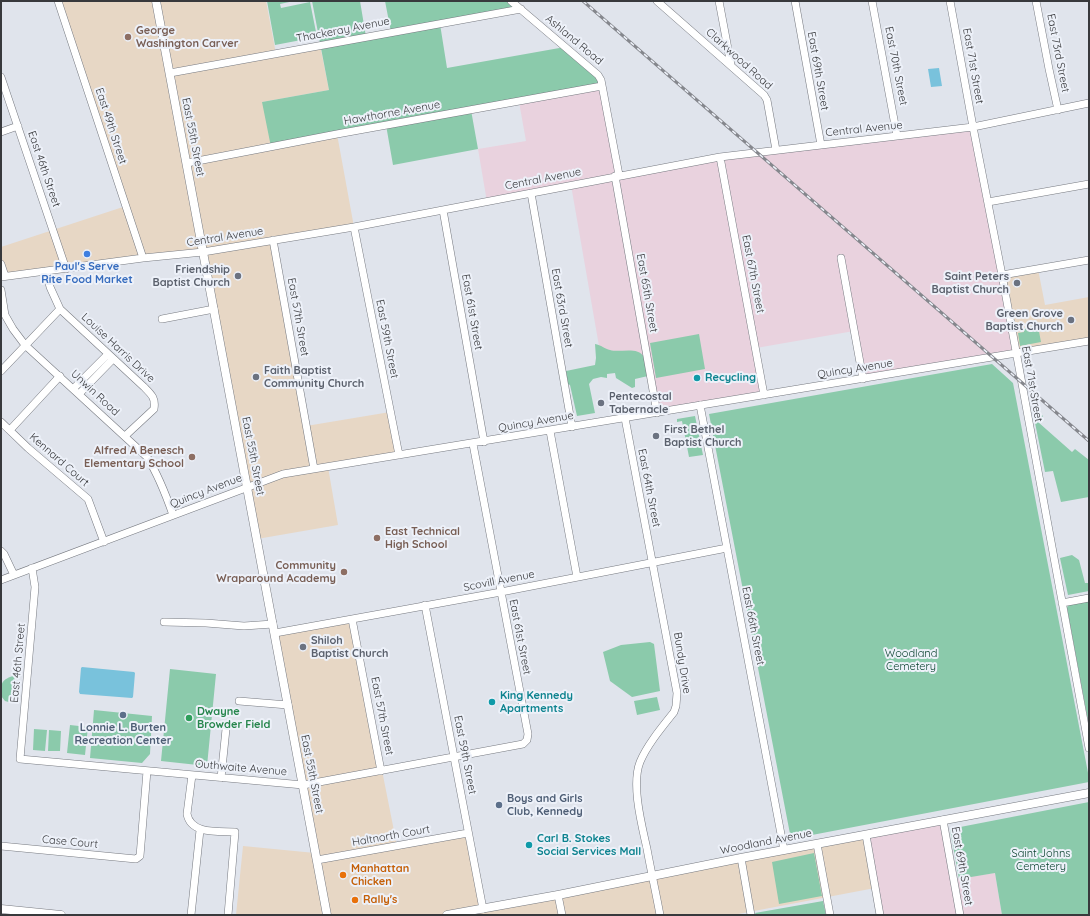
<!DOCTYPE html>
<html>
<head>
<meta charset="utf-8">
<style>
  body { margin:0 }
  #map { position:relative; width:1090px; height:916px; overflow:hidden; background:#e0e4ec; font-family:Quicksand,sans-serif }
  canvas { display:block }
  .frame { position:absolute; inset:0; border:2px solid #38393c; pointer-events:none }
</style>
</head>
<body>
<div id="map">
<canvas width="1090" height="916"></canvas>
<div class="frame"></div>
</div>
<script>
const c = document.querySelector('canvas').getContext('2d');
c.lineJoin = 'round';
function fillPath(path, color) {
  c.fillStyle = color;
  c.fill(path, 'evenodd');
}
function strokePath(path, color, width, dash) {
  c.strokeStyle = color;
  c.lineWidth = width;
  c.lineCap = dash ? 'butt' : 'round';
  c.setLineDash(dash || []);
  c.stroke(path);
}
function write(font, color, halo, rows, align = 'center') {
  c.font = font + ' Quicksand,sans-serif';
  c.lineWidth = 4;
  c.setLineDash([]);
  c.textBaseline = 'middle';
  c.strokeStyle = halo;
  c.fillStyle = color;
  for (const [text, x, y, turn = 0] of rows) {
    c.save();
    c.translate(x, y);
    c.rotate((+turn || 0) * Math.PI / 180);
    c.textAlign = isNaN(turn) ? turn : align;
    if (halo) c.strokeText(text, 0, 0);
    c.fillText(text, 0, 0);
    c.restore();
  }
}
const commercial = new Path2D(`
  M58 1H266L276 54 320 45 329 90 262 102 337 134 354 227 273 240 306 426 390 412 399 455 328 467 338 525 257 539 203 252 5 276 1 264V247L126 206Z
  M1038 269 1045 305 1089 297V341L1016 354 1002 275Z
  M352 619 397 846 468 833 483 908 866 835 875 888 733 915H236L243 846 315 853 275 633Z`);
const industrial = new Path2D(`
  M602 86 618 175 720 157 973 127 1016 354 863 379 854 331 756 348 764 395 657 413 648 361 603 369 571 185 487 202 478 149 526 141 519 102Z
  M943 820 954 879 995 873 1002 915H880L866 835Z`);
const green = new Path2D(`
  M267 1H294L280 4 281 8 310 2 317 37 275 45Z
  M312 1H360L366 37 391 32 385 1H511L521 9 440 24 447 68 565 47 598 75 602 86 471 110 478 149 393 165 386 125 271 147 262 102 329 90Z
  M1037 321 1041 342 1020 346 1018 333 1024 332V329C1030 327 1034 327 1037 321Z
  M699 334 705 369 656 378 650 343Z
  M595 344C601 345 605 349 610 350 620 353 638 346 644 357 646 362 647 371 648 376L635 379V387L632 388 616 378 615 373 607 374V378L601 377 593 379 589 384 595 413 577 416 570 385 568 384 566 371 595 365 596 358Z
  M992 364 1013 383 1089 778V782L791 839 709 414Z
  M1032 408 1043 416 1038 422 1072 452 1075 449 1089 460V497L1061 502 1053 471 1045 472Z
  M695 416 703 455 689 457 682 421 677 422V419Z
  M1072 555 1079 560 1085 583H1089V591L1068 595 1060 558Z
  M1089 601V726L1067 608 1068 605Z
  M650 642 654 644 660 691 632 697 610 681 603 652 621 645Z
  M170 669 216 674 207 766 161 761Z
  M13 676C19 684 16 695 12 703L5 701 1 696C1 685 0 680 13 676Z
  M657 697 660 710 637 715 634 701Z
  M94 710 152 716 150 754 142 763 90 758Z
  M70 725 88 727 85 755 67 753Z
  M34 729 47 730 45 751 33 750Z
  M49 730 61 731 60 751H48Z
  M1089 802V915H1002L995 873 959 879 950 829Z
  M814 853 822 896 779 904 772 862Z
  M823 901 826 915H756L755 913Z`);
const water = new Path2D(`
  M939 68 942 86 931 87 928 69Z
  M82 667 134 672 135 673 133 697 132 698 80 694 79 692 81 668Z`);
const minor = new Path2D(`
  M58 1 143 258
  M511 1 598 75 601 80 619 175
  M657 1 764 95 767 100 776 150
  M719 1 731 65
  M795 1 821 145
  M872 1 897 136
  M950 1 973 127 1002 275 1089 748
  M1036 1 1049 69 1058 110
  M170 73 521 9
  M1 77 66 269
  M1 132 18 126
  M720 157 764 395
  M187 163 337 134 602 86
  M615 176 657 413
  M531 193 572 427
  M988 202 1089 184
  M443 210 484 442
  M354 227 399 455
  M273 240 314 469
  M841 258 863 379
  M1 264 5 276
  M46 271 50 287 60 309 144 387C151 394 156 398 154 409L125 436
  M1002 275 1089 260
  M1 277 143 258 203 252 354 227 720 157 973 127 1089 103
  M1 290 5 315 13 329 25 345 147 457C159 476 166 495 173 515
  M162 319 214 309
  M1 371 60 309
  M73 389 108 354
  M79 394 113 359
  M700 405 784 850
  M625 418 677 693 676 706 674 712C662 727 647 745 640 762 631 785 642 826 647 849 651 871 656 893 660 915
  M1 422 28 448 88 499 104 542
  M10 430 60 376
  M550 431 577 577
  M1 551 4 554 14 575
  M32 568 35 587 20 759 303 785 523 744 527 740 528 734 473 444
  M1 580 283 474 1089 341
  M1062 603 1089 598
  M425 605 483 909
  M352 619 381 771
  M164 622 206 623 244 626 273 624
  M275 633 501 592 727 548
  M239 701 288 705
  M192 775 187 814C191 835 219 831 235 832L228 915
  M221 778 226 729
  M943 820 960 915
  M866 835 880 915
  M817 844 830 915
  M1 846 136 859 140 856 147 771
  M741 858 751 915
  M317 860 468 833
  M558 895 562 915
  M191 915 200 830`);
const major = new Path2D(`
  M156 1 327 915
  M1 909 61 915
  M447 915 558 895 741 858 1089 793`);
const rail = new Path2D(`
  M583 1 1089 441`);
const markers = [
  [128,37,4,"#8d6e63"],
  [87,254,4,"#3f7fe0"],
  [238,276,4,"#6b7280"],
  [1017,283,4,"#6b7280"],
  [1071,320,4,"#6b7280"],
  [256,377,4,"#6b7280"],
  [697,378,4,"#0f9aa8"],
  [601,403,4,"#6b7280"],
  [656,436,4,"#6b7280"],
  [192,457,4,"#8d6e63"],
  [377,538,4,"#8d6e63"],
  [344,572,4,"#8d6e63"],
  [303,647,4,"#6b7280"],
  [492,702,4,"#0f9aa8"],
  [123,715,4,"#5c6f8a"],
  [189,718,4,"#2e9e5b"],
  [499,805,4,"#5c6f8a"],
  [529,845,4,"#0f9aa8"],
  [343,875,4,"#e8710a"],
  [355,900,4,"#e8710a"]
];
const streetNames = [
  ["Thackeray Avenue",343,30,-11],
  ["Ashland Road",574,40,40],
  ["East 73rd Street",1058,53,79],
  ["Clarkwood Road",739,59,42],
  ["East 70th Street",896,66,79],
  ["East 71st Street",973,66,80],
  ["East 69th Street",818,71,80],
  ["Hawthorne Avenue",392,113,-10],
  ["East 49th Street",111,126,72],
  ["Central Avenue",864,129,-6],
  ["East 55th Street",193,137,79],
  ["East 46th Street",44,169,71],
  ["Central Avenue",543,179,-11],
  ["Central Avenue",225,237,-9],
  ["East 67th Street",753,274,79],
  ["East 65th Street",647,293,80],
  ["East 63rd Street",562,308,80],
  ["East 61st Street",472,312,80],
  ["East 57th Street",298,317,80],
  ["East 59th Street",387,339,79],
  ["Louise Harris Drive",118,348,43],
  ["Quincy Avenue",855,369,-9],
  ["East 71st Street",1032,384,80],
  ["Unwin Road",95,393,43],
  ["Quincy Avenue",536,422,-10],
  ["East 55th Street",253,456,79],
  ["Kennard Court",59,460,41],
  ["East 64th Street",649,488,79],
  ["Quincy Avenue",206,491,-21],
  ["Scovill Avenue",499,581,-11],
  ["East 66th Street",753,626,79],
  ["East 61st Street",520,637,79],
  ["East 46th Street",18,663,-85],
  ["Bundy Drive",682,663,81],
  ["East 57th Street",382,716,79],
  ["East 59th Street",465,755,79],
  ["Outhwaite Avenue",241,768,5],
  ["East 55th Street",312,774,79],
  ["Haltnorth Court",391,836,-10],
  ["Case Court",70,842,5],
  ["Woodland Avenue",766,842,-11],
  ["East 69th Street",962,866,80]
];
const educationNames = [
  ["George",136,31],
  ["Washington Carver",136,44],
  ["Alfred A Benesch",184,451,"right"],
  ["Elementary School",184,464,"right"],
  ["East Technical",385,532],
  ["High School",385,545],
  ["Community",336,566,"right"],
  ["Wraparound Academy",336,579,"right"]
];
const shopNames = [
  ["Paul's Serve",87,267],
  ["Rite Food Market",87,280]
];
const worshipNames = [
  ["Friendship",230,270,"right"],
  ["Baptist Church",230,283,"right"],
  ["Saint Peters",1009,277,"right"],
  ["Baptist Church",1009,290,"right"],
  ["Green Grove",1063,314,"right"],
  ["Baptist Church",1063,327,"right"],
  ["Faith Baptist",264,371],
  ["Community Church",264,384],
  ["Pentecostal",609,397],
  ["Tabernacle",609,410],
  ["First Bethel",664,430],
  ["Baptist Church",664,443],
  ["Shiloh",311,641],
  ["Baptist Church",311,654]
];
const cultureNames = [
  ["Recycling",705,378],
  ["King Kennedy",500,696],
  ["Apartments",500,709],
  ["Carl B. Stokes",537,839],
  ["Social Services Mall",537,852]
];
const parkNames = [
  ["Woodland",911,654],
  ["Cemetery",911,667],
  ["Saint Johns",1041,854],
  ["Cemetery",1041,867]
];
const leisureNames = [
  ["Dwayne",197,712],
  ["Browder Field",197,725]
];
const serviceNames = [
  ["Lonnie L. Burten",123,728],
  ["Recreation Center",123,741],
  ["Boys and Girls",507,799,"left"],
  ["Club, Kennedy",507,812,"left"]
];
const foodNames = [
  ["Manhattan",351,869],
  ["Chicken",351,882],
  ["Rally's",363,900]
];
fillPath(commercial, '#e7d7c5');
fillPath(industrial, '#e9d2de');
fillPath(green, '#8bcaab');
fillPath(water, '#79c2dc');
strokePath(minor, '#777a81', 8);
strokePath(major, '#777a81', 9);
strokePath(minor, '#fff', 7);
strokePath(major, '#fff', 8);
strokePath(rail, '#85878d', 3);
strokePath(rail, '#edf1f9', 1.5, [4.5]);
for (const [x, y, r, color] of markers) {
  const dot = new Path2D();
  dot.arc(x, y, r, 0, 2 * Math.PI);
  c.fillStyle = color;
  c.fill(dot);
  strokePath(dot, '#edf1f9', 1.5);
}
write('11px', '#38393c', '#edf1f9', streetNames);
write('bold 11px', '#785e54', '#edf1f9', educationNames, 'left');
write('bold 11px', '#366cbe', '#edf1f9', shopNames);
write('bold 11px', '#5b616d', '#edf1f9', worshipNames, 'left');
write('bold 11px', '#0d838f', '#edf1f9', cultureNames, 'left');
write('11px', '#053e2a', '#edf1f9', parkNames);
write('bold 11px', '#27864d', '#edf1f9', leisureNames, 'left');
write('bold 11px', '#4e5e75', '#edf1f9', serviceNames);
write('bold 11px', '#c56008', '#edf1f9', foodNames, 'left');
</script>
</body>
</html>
